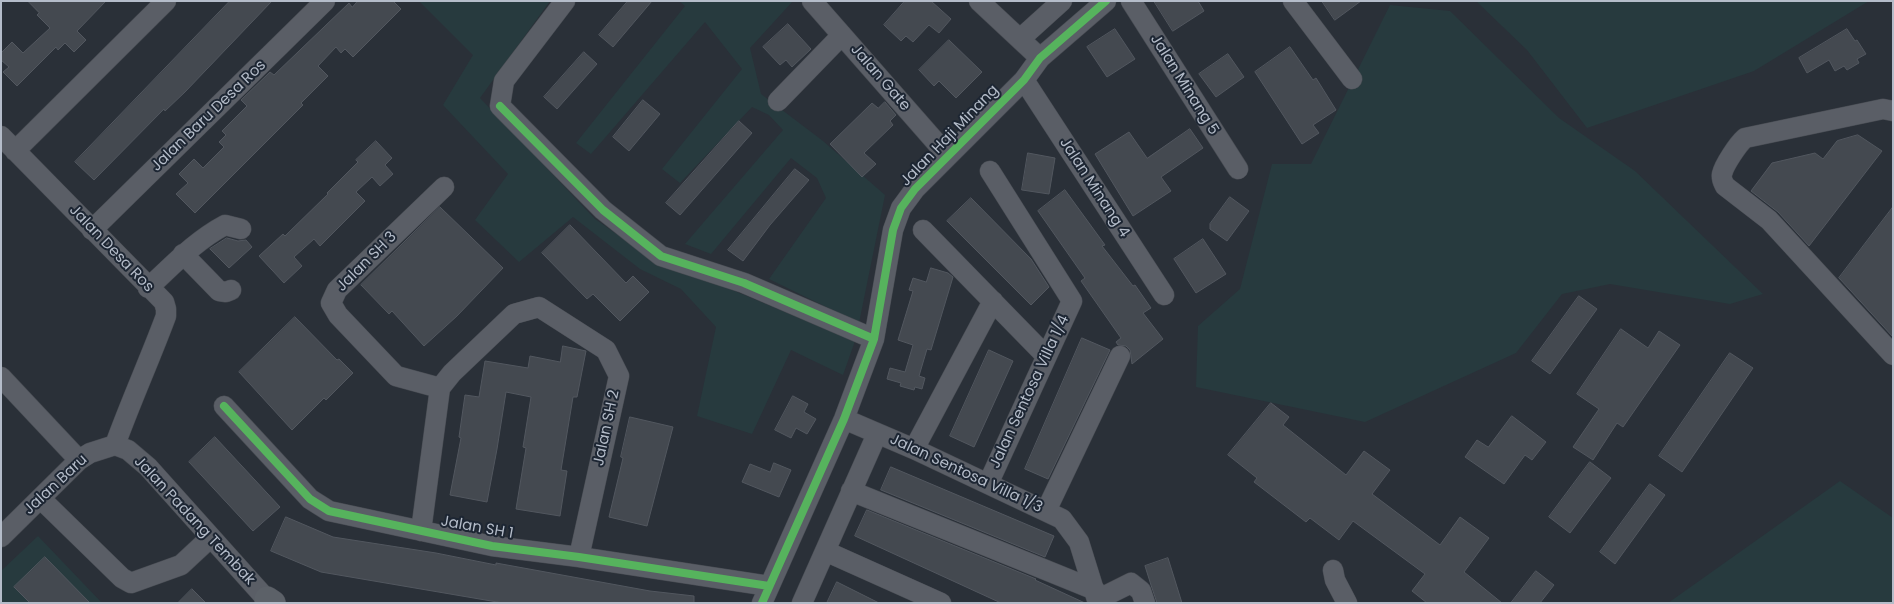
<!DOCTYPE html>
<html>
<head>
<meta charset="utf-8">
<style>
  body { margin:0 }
  #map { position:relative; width:1894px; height:604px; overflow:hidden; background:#2a3038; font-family:Poppins,sans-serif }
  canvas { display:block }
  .frame { position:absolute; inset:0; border:2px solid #b4bcc9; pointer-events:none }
</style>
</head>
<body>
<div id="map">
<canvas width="1894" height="604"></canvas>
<div class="frame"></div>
</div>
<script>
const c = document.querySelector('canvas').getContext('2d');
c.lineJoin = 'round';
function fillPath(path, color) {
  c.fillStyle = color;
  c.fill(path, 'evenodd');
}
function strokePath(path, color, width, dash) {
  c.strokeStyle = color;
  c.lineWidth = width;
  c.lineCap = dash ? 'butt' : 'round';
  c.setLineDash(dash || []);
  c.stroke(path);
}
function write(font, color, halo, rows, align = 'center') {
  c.font = font + ' Poppins,sans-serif';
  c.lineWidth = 4;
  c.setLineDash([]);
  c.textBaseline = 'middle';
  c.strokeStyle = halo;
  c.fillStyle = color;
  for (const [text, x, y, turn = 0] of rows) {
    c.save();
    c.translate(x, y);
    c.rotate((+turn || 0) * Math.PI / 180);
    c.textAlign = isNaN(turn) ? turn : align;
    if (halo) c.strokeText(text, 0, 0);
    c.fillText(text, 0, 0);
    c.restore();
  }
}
const green = new Path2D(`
  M419 1H550L480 98 595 219 654 260 713 282 855 341 843 375 791 350 752 434 697 416 716 327 681 289 640 269 573 217 519 262 475 220 508 174 443 105 473 55Z
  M679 1H793L750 48 761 94 823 141 885 195 859 323 769 279 826 198 817 178 791 158 711 254 685 244 783 130 769 115 752 107 680 183 662 169 742 69 705 22 591 154 576 143 685 6Z
  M1476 1H1869L1754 71 1587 128 1527 50Z
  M1390 5 1450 11 1559 118 1635 171 1763 294 1730 304 1610 284 1562 294 1516 353 1365 422 1196 387 1198 326 1240 289 1272 164H1311Z
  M1840 481 1893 518V603H1668Z
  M38 536 102 603H1V571Z`);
const building = new Path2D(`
  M28 1H106L77 31 86 40 74 52 65 43 58 50 56 47 17 86 3 72 9 67 1 60V53L12 42 23 53 50 28 37 15 39 13Z
  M230 1H272L185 92 165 111 164 109 94 180 75 162Z
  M358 1H393L401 9 353 57 345 49 341 53 336 47 318 66 328 76 301 103 303 105 195 213 176 194 188 183 179 174 194 159 203 168 224 147 219 142 226 135 222 131 247 106 241 100 270 72 274 75 349 3 352 7Z
  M628 1H652L613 47 599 35Z
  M905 1H931L951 19 939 33 929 25 913 42 906 36 901 41 884 25Z
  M1154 1H1198L1204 11 1173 31Z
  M1322 1H1361L1335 20Z
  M788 24 811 49 792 67 786 60 780 65 763 47Z
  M1115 29 1135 59 1107 77 1087 47Z
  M1847 29 1855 41 1857 40 1866 54 1857 59 1859 63 1847 70 1844 66 1835 71 1829 60 1807 73 1799 58Z
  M949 40 982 72 956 98 939 81 934 86 919 70Z
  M1290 47 1313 80 1316 78 1336 110 1313 125 1319 133 1302 144 1255 72Z
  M584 52 597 64 557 109 544 97Z
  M1228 54 1244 77 1216 97 1199 74Z
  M643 100 660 114 629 151 613 137Z
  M885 102 896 115 890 121 893 125 864 153 876 164 862 177 830 144 872 103 878 108Z
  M739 121 752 133 680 215 666 203Z
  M1190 129 1203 148 1161 177 1171 191 1133 216 1095 154 1129 132 1147 158Z
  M1858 135 1882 151 1809 246 1778 212 1751 191 1772 163 1815 153 1823 159 1837 141Z
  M376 141 392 158 385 165 393 174 380 186 372 177 356 192 365 201 320 246 314 239 294 257 302 266 284 283 259 256 283 234 285 236 328 194 327 193 358 162 356 160Z
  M1028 153 1055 158 1049 194 1022 190Z
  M795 169 809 180 770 225 743 261 728 250Z
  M1065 190 1105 245 1102 246 1133 286 1135 285 1151 308 1143 313 1163 339 1132 364 1130 350 1126 346 1118 345 1116 342 1121 338 1081 281 1085 278 1038 211Z
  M1230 197 1249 211 1227 241 1210 229V224Z
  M971 198 1031 259 1049 287 1031 305 947 221Z
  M440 207 503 268 457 316 424 346 392 311 389 314 361 285Z
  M1893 207V337L1839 278Z
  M570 225 626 283 633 276 649 292 620 321 593 294 587 299 542 253Z
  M227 238 238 241 246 240 252 247 229 268 210 249Z
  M1203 239 1226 274 1196 293 1174 259Z
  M931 268 948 273 953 277 931 350 927 349 919 376 925 378 922 389 915 387 914 390 900 386 901 383 887 379 890 368 905 372 913 345 898 340 913 291 909 290 913 278 926 282Z
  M1579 296 1597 309 1550 374 1532 361Z
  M295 317 337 360 339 359 353 373 326 400 324 398 292 430 239 372Z
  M1621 329 1648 348 1659 331 1680 345 1623 427 1617 423 1593 460 1573 447 1599 409 1577 394Z
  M1082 338 1110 350 1048 479 1025 469Z
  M563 346 586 351 577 397H573L561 470 567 471 560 516 516 509 526 448 523 447 531 397 506 392 497 449 487 502 450 495 461 438 459 437 465 395 479 397 485 361 528 368 530 356 560 362Z
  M989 350 1013 361 974 447 950 436Z
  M1730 353 1753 368 1682 472 1659 456Z
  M793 396 808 404 804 412 816 419 807 434 796 428 791 438 775 430Z
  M1271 403 1289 417 1283 425 1346 475 1364 451 1390 470 1372 494 1440 545 1460 517 1489 538 1464 572 1502 603H1427L1412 591 1425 574 1353 521 1339 540 1310 518 1306 522 1254 482 1257 478 1228 455Z
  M1512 416 1546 442 1532 460 1525 455 1504 484 1465 457 1477 440 1488 447Z
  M630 417 673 427 647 526 609 517 623 458 621 457Z
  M215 437 280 507 253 531 189 462Z
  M1590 462 1611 478 1570 533 1549 517Z
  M774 463 791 470 779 497 742 482 750 464 770 472Z
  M891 467 1054 536 1045 557 881 490Z
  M1650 484 1665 495 1615 564 1600 552Z
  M867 510 1036 579 1035 580 1085 603H1001L855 536Z
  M286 517 333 537 436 553 496 565V563L650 591 694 596V603H503L321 572 271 551Z
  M45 557 90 603H30L14 587Z
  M1168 558 1182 603H1157L1151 585 1145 566Z
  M1536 571 1554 585 1540 603H1511Z
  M837 582 879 603H827Z
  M192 589 206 603H178Z`);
const minor = new Path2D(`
  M565 1 504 81 500 106 603 210 661 256 744 283 874 339
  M812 1 948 156
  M979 1 1040 58
  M1131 1 1238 169
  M1293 1 1352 79
  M1020 39 1062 1
  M1024 80 1164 295
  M778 101 842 35
  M1893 111 1883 109 1745 138C1738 144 1724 165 1722 174 1721 179 1723 182 1725 186L1769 220 1893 355
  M1 136 164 302 166 309V316C150 359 131 401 115 445
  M15 151 166 1
  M92 230 325 1
  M923 230 1046 356
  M183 254 219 291 226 292 231 290
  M148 288C173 265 195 241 225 225L241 229
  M1 377 79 460
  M440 388 452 373 514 314 539 307 606 350 619 376 579 557
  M440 388 396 376 338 315 331 303 337 290 444 187
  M224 406 310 499 329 511 492 546 579 557 769 586
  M844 419 914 449 1062 519 1079 542 1098 603
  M115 445 128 450 148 467 270 603
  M914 449 993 301
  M988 484 1072 301 990 171
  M851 491 1095 590
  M41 499 122 578 131 583 181 565 210 538
  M1046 511 1120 356
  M421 531 440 388
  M1 537 79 460 90 453 115 445
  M825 551 941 603
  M1333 570 1335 580 1347 603
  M1097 600 1131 583 1141 591 1145 603
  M762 603 844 419 874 339 893 230 901 208 915 189 1024 80 1040 58 1106 1
  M802 603 877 434`);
const major = new Path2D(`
  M267 599 273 603`);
const cycleway = new Path2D(`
  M500 106 603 210 661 256 744 283 874 339
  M224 406 310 499 329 511 492 546 579 557 769 586
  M762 603 844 419 874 339 893 230 901 208 915 189 1024 80 1040 58 1106 1`);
const streetNames = [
  ["Jalan Gate",880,78,49],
  ["Jalan Minang 5",1184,85,58],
  ["Jalan Baru Desa Ros",209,116,-44],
  ["Jalan Haji Minang",950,136,-46],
  ["Jalan Minang 4",1094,188,57],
  ["Jalan Desa Ros",111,249,46],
  ["Jalan SH 3",367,262,-45],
  ["Jalan Sentosa Villa 1/4",1030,392,-65],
  ["Jalan SH 2",607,428,-78],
  ["Jalan Sentosa Villa 1/3",966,474,25],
  ["Jalan Baru",56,485,-43],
  ["Jalan Padang Tembak",194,521,47],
  ["Jalan SH 1",477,528,10]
];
fillPath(green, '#273a3e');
fillPath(building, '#444950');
strokePath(building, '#52575f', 1);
strokePath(minor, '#484c53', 21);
strokePath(major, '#484c55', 26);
strokePath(minor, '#5a5e66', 20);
strokePath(major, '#5c6168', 25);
strokePath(cycleway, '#56b35d', 8);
write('15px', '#b4bcc9', '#1d2633', streetNames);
</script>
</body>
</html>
